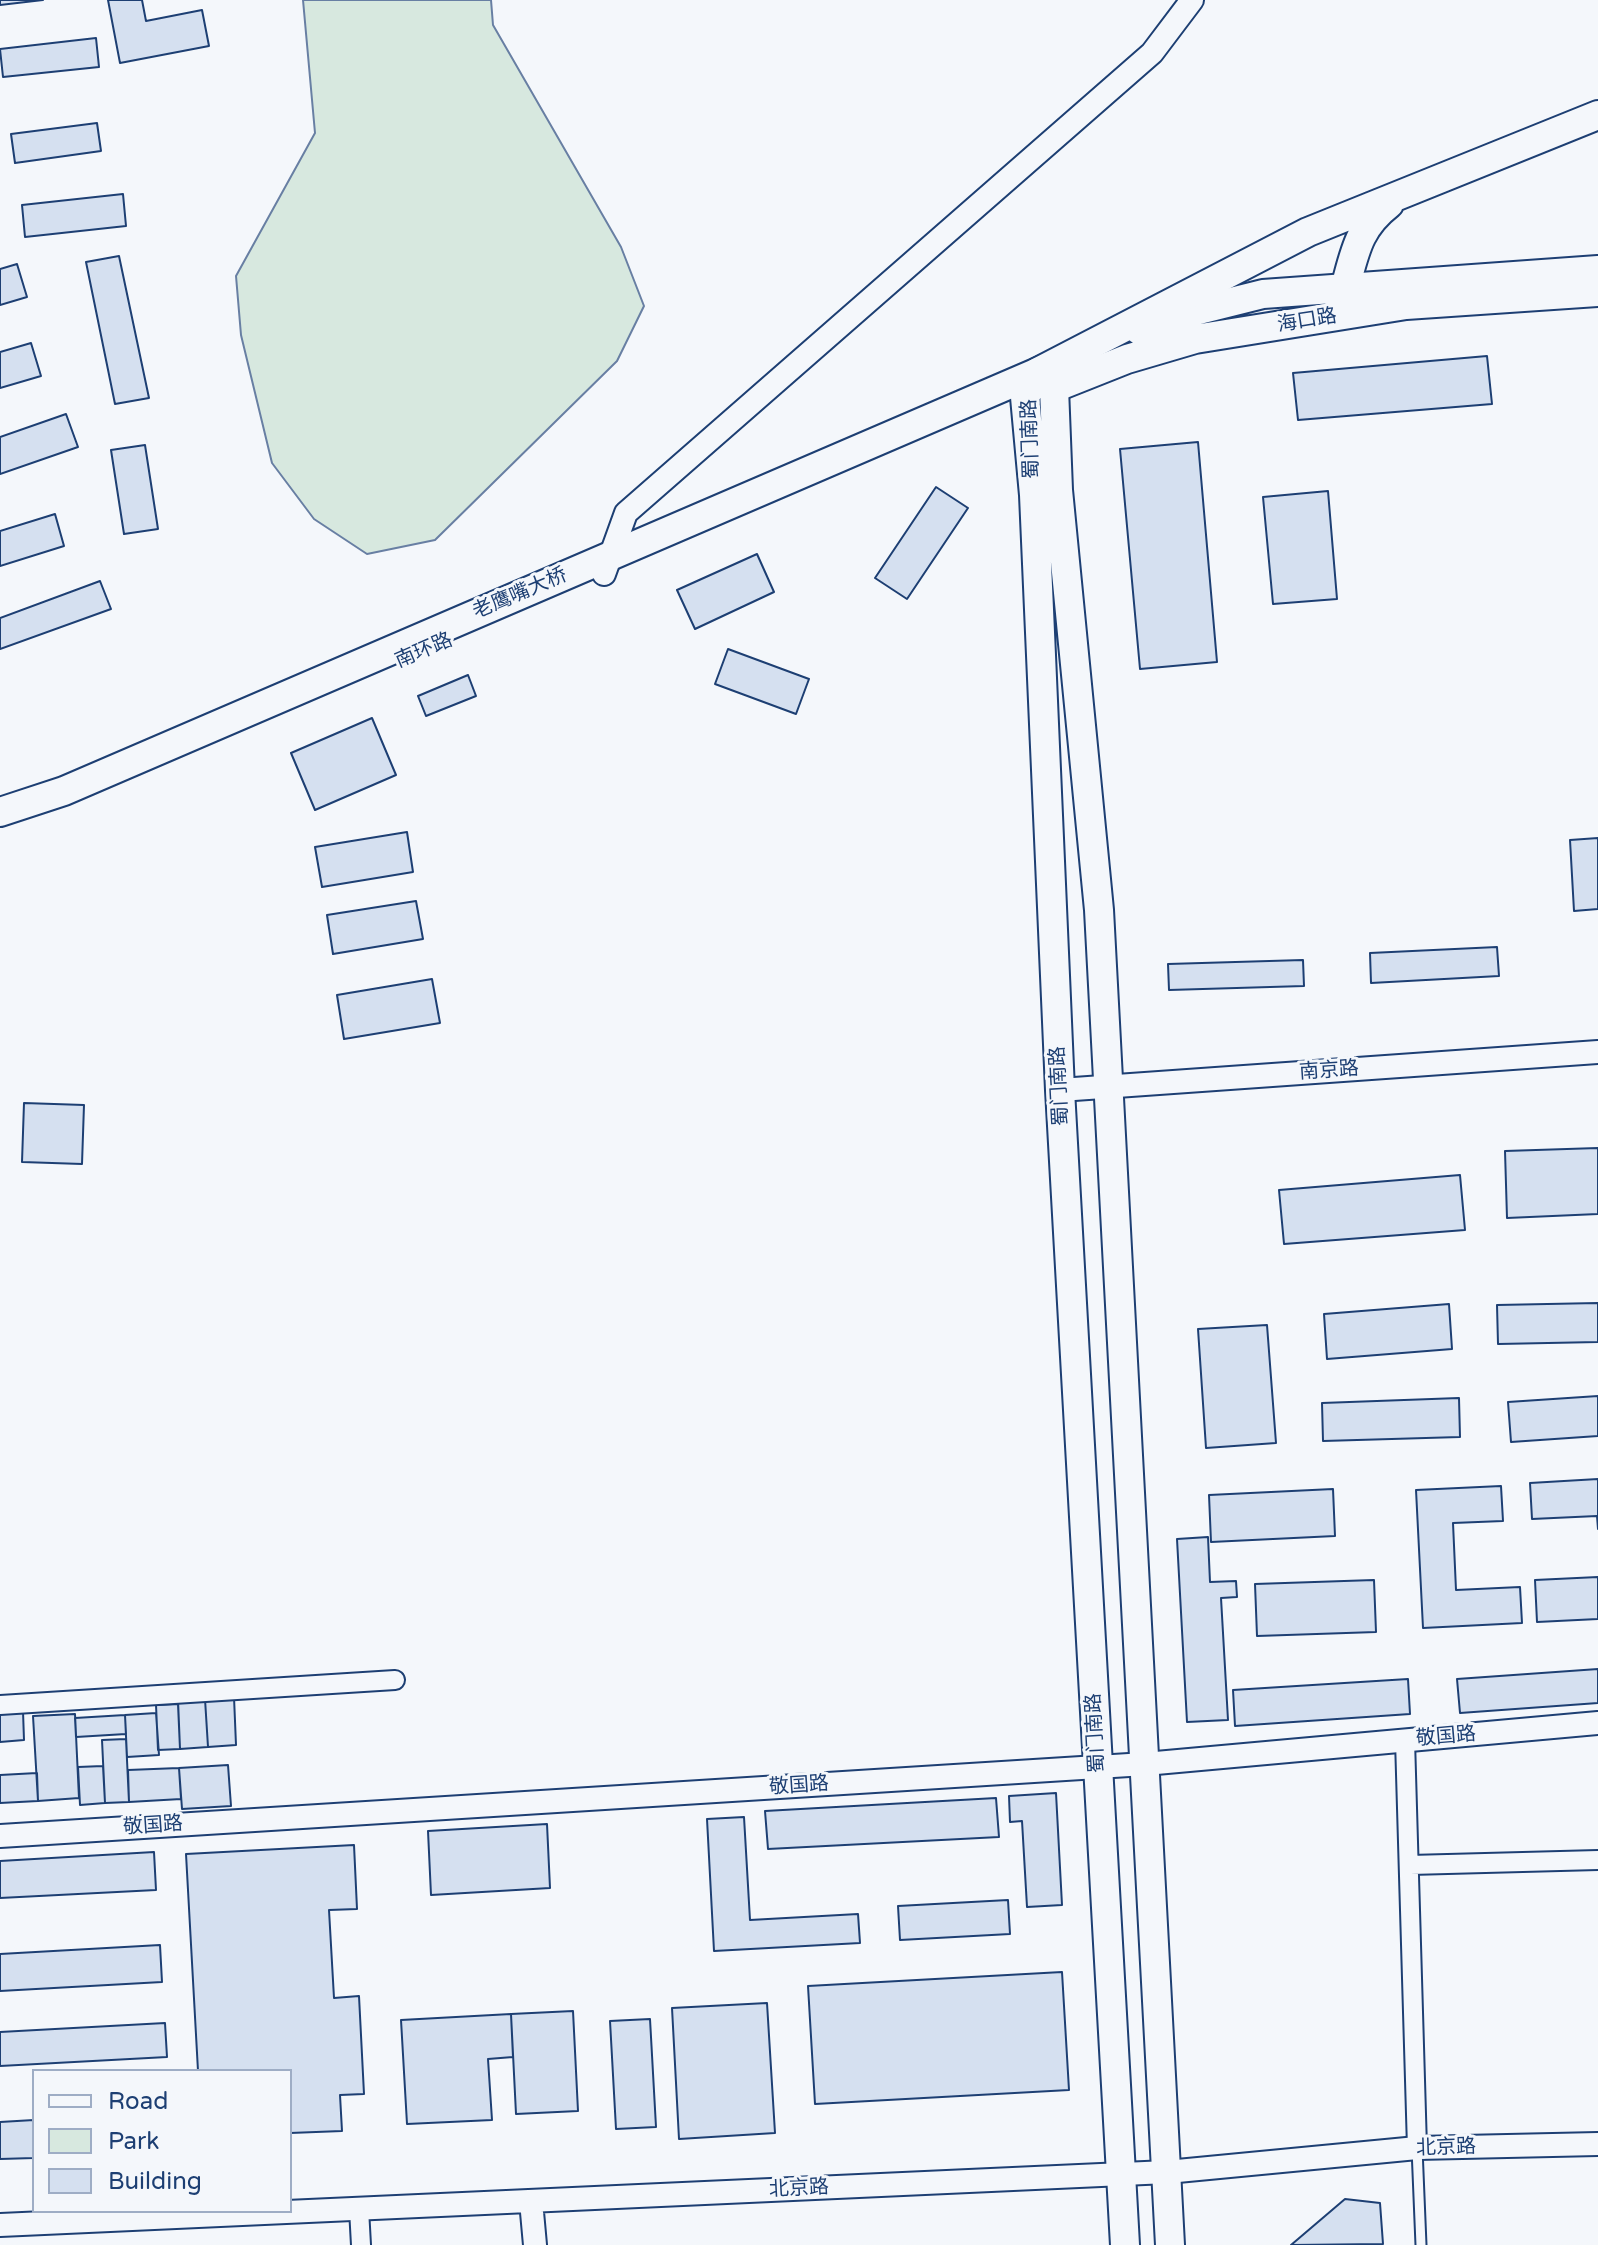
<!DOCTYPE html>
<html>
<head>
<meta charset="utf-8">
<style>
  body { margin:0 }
  #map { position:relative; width:1598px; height:2245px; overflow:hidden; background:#f4f7fb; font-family:"Varela Round",sans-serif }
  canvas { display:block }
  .legend { position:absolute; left:32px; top:2069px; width:260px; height:144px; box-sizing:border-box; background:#f4f7fb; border:2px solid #9eadc5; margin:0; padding:10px 14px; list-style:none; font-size:24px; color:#1d3f73 }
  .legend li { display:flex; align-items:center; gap:16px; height:40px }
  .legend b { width:40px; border:2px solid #9eadc5 }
</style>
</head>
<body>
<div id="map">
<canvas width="1598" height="2245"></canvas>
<ul class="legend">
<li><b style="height:10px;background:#f4f7fb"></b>Road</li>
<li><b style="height:22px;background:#d7e8df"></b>Park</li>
<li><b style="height:22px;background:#d5e0f0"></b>Building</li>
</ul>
</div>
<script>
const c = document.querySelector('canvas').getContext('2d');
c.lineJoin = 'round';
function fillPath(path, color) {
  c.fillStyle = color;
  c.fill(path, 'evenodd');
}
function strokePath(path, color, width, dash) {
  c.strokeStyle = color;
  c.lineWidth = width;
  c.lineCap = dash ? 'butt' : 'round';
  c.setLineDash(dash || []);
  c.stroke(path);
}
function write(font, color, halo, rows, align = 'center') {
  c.font = font + ' "Varela Round","Noto Sans SC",sans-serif';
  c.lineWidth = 6;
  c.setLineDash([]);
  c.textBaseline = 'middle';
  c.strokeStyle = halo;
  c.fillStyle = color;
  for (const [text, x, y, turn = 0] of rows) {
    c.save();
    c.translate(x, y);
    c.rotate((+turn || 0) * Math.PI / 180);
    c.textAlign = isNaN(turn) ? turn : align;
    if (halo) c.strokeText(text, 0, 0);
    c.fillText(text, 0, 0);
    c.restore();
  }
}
const green = new Path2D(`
  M303 0H491L493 25 621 247 644 306 617 361 435 540 367 554 314 519 272 463 241 335 236 276 315 133Z`);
const building = new Path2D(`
  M0 0H43L0 5Z
  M108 0H142L146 21 202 10 209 46 120 63Z
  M96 38 99 67 3 77 0 49Z
  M97 123 101 151 15 163 11 134Z
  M123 194 126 226 25 237 22 205Z
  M119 256 149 398 115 404 86 262Z
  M17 264 27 297 0 305V269Z
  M31 343 41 376 0 388V352Z
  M1487 356 1492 404 1298 420 1293 373Z
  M66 414 78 447 0 474V437Z
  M1198 442 1217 662 1140 669 1120 449Z
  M145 445 158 529 124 534 111 450Z
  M936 487 968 508 907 599 875 578Z
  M1328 491 1337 599 1273 604 1263 497Z
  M55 514 64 546 0 566V531Z
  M757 554 774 592 695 629 677 590Z
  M100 581 111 609 0 649V618Z
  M728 649 809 679 796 714 715 684Z
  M468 675 476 696 426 716 418 696Z
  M372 718 396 775 315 810 291 753Z
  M407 832 413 872 322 887 315 847Z
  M1598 838V909L1574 911 1570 840Z
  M416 901 423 939 333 954 327 915Z
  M1497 947 1499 976 1371 983 1370 953Z
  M1303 960 1304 986 1169 990 1168 964Z
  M432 979 440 1023 344 1039 337 995Z
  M24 1103 84 1105 82 1164 22 1162Z
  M1598 1148V1214L1507 1218 1505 1151Z
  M1460 1175 1465 1230 1284 1244 1279 1190Z
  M1598 1303V1342L1498 1344 1497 1305Z
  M1449 1304 1452 1349 1327 1359 1324 1314Z
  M1267 1325 1276 1443 1206 1448 1198 1329Z
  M1598 1396V1436L1511 1442 1508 1402Z
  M1459 1398 1460 1437 1323 1441 1322 1403Z
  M1598 1479V1529L1597 1516 1532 1519 1530 1483Z
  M1501 1486 1503 1521 1453 1523 1456 1590 1520 1587 1522 1623 1423 1628 1416 1490Z
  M1333 1489 1335 1536 1211 1542 1209 1495Z
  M1208 1537 1210 1582 1236 1581 1237 1597 1221 1598 1228 1720 1187 1722 1177 1539Z
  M1598 1577V1619L1537 1622 1535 1580Z
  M1374 1580 1376 1632 1257 1636 1255 1584Z
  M1598 1669V1703L1460 1713 1457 1679Z
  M1408 1679 1410 1714 1235 1726 1233 1690Z
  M234 1697 236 1745 208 1747 205 1699Z
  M205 1699 208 1747 180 1749 178 1700Z
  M178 1704 180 1749 158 1750 156 1705Z
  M23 1711 24 1740 0 1742V1712Z
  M156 1713 159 1755 127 1757 125 1715Z
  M75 1714 79 1798 38 1801 33 1716Z
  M125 1715 126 1734 76 1737 75 1718Z
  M126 1739 129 1802 105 1803 102 1740Z
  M228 1765 231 1806 182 1809 179 1768Z
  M103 1766 105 1803 80 1805 78 1767Z
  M179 1768 181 1799 129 1802 128 1770Z
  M37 1773 38 1801 0 1803V1775Z
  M1056 1793 1062 1905 1027 1907 1022 1821 1010 1822 1009 1796Z
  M996 1798 999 1837 768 1849 765 1811Z
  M744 1817 750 1920 858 1914 860 1943 714 1951 707 1819Z
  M547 1824 550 1888 431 1895 428 1831Z
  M354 1845 357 1909 329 1910 334 1998 359 1996 364 2094 340 2095 342 2131 290 2133V2071H198L186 1854Z
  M154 1852 156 1890 0 1898V1861Z
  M1008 1900 1010 1934 900 1940 898 1906Z
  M160 1945 162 1982 0 1991V1954Z
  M1062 1972 1069 2090 815 2104 808 1986Z
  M767 2003 775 2133 679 2139 672 2008Z
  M573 2011 578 2111 516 2114 511 2014Z
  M511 2014 513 2057 488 2059 492 2120 407 2124 401 2020Z
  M650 2019 656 2127 616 2129 610 2021Z
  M165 2023 167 2057 0 2066V2032Z
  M34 2120V2158L0 2159V2122Z
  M1345 2199 1380 2203 1383 2244 1291 2245Z`);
const service = new Path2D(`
  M1417 2148 1421 2245`);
const minor = new Path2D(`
  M0 1705 395 1680
  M1405 1740 1417 2148
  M1410 1865 1598 1860
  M359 2209 361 2245`);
const tertiary = new Path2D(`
  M604 574 626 513 1152 53 1192 0
  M1060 1090 1598 1052
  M0 1836 1145 1764 1598 1723
  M531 2201 535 2245
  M0 2225 1167 2172 1417 2148 1598 2144`);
const primary = new Path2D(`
  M1139 330 1183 314 1263 294 1598 270
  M1054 388 1127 359 1195 339 1406 305 1598 292
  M0 812 64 791 1052 366`);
const trunk = new Path2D(`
  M1345 288C1355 252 1358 228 1389 204
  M1038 372 1054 388 1058 490 1099 910 1170 2245
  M1038 372 1025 397 1034 495 1060 1090 1125 2245
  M1038 372 1308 232 1598 115`);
const streetNames = [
  ["海口路",1307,321,-9],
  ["蜀门南路",1031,439,-92],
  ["老鹰嘴大桥",520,594,-23],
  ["南环路",424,651,-23],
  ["南京路",1329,1071,-4],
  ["蜀门南路",1060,1086,-93],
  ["蜀门南路",1096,1733,-93],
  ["敬国路",1446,1737,-5],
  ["敬国路",799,1786,-4],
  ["敬国路",153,1826,-4],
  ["北京路",1446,2148,-2],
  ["北京路",799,2189,-3]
];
fillPath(green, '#d7e8df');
strokePath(green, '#687fa3', 2);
fillPath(building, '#d5e0f0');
strokePath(building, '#1d3f73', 2);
strokePath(service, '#1d3f73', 13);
strokePath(minor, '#1d3f73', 22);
strokePath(tertiary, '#1d3f73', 26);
strokePath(primary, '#1d3f73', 32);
strokePath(trunk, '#1d3f73', 32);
strokePath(service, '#f4f7fb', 9);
strokePath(minor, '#f4f7fb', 18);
strokePath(tertiary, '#f4f7fb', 22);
strokePath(primary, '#f4f7fb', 28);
strokePath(trunk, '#f4f7fb', 28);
write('20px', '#1d3f73', '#f4f7fb', streetNames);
</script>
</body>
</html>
